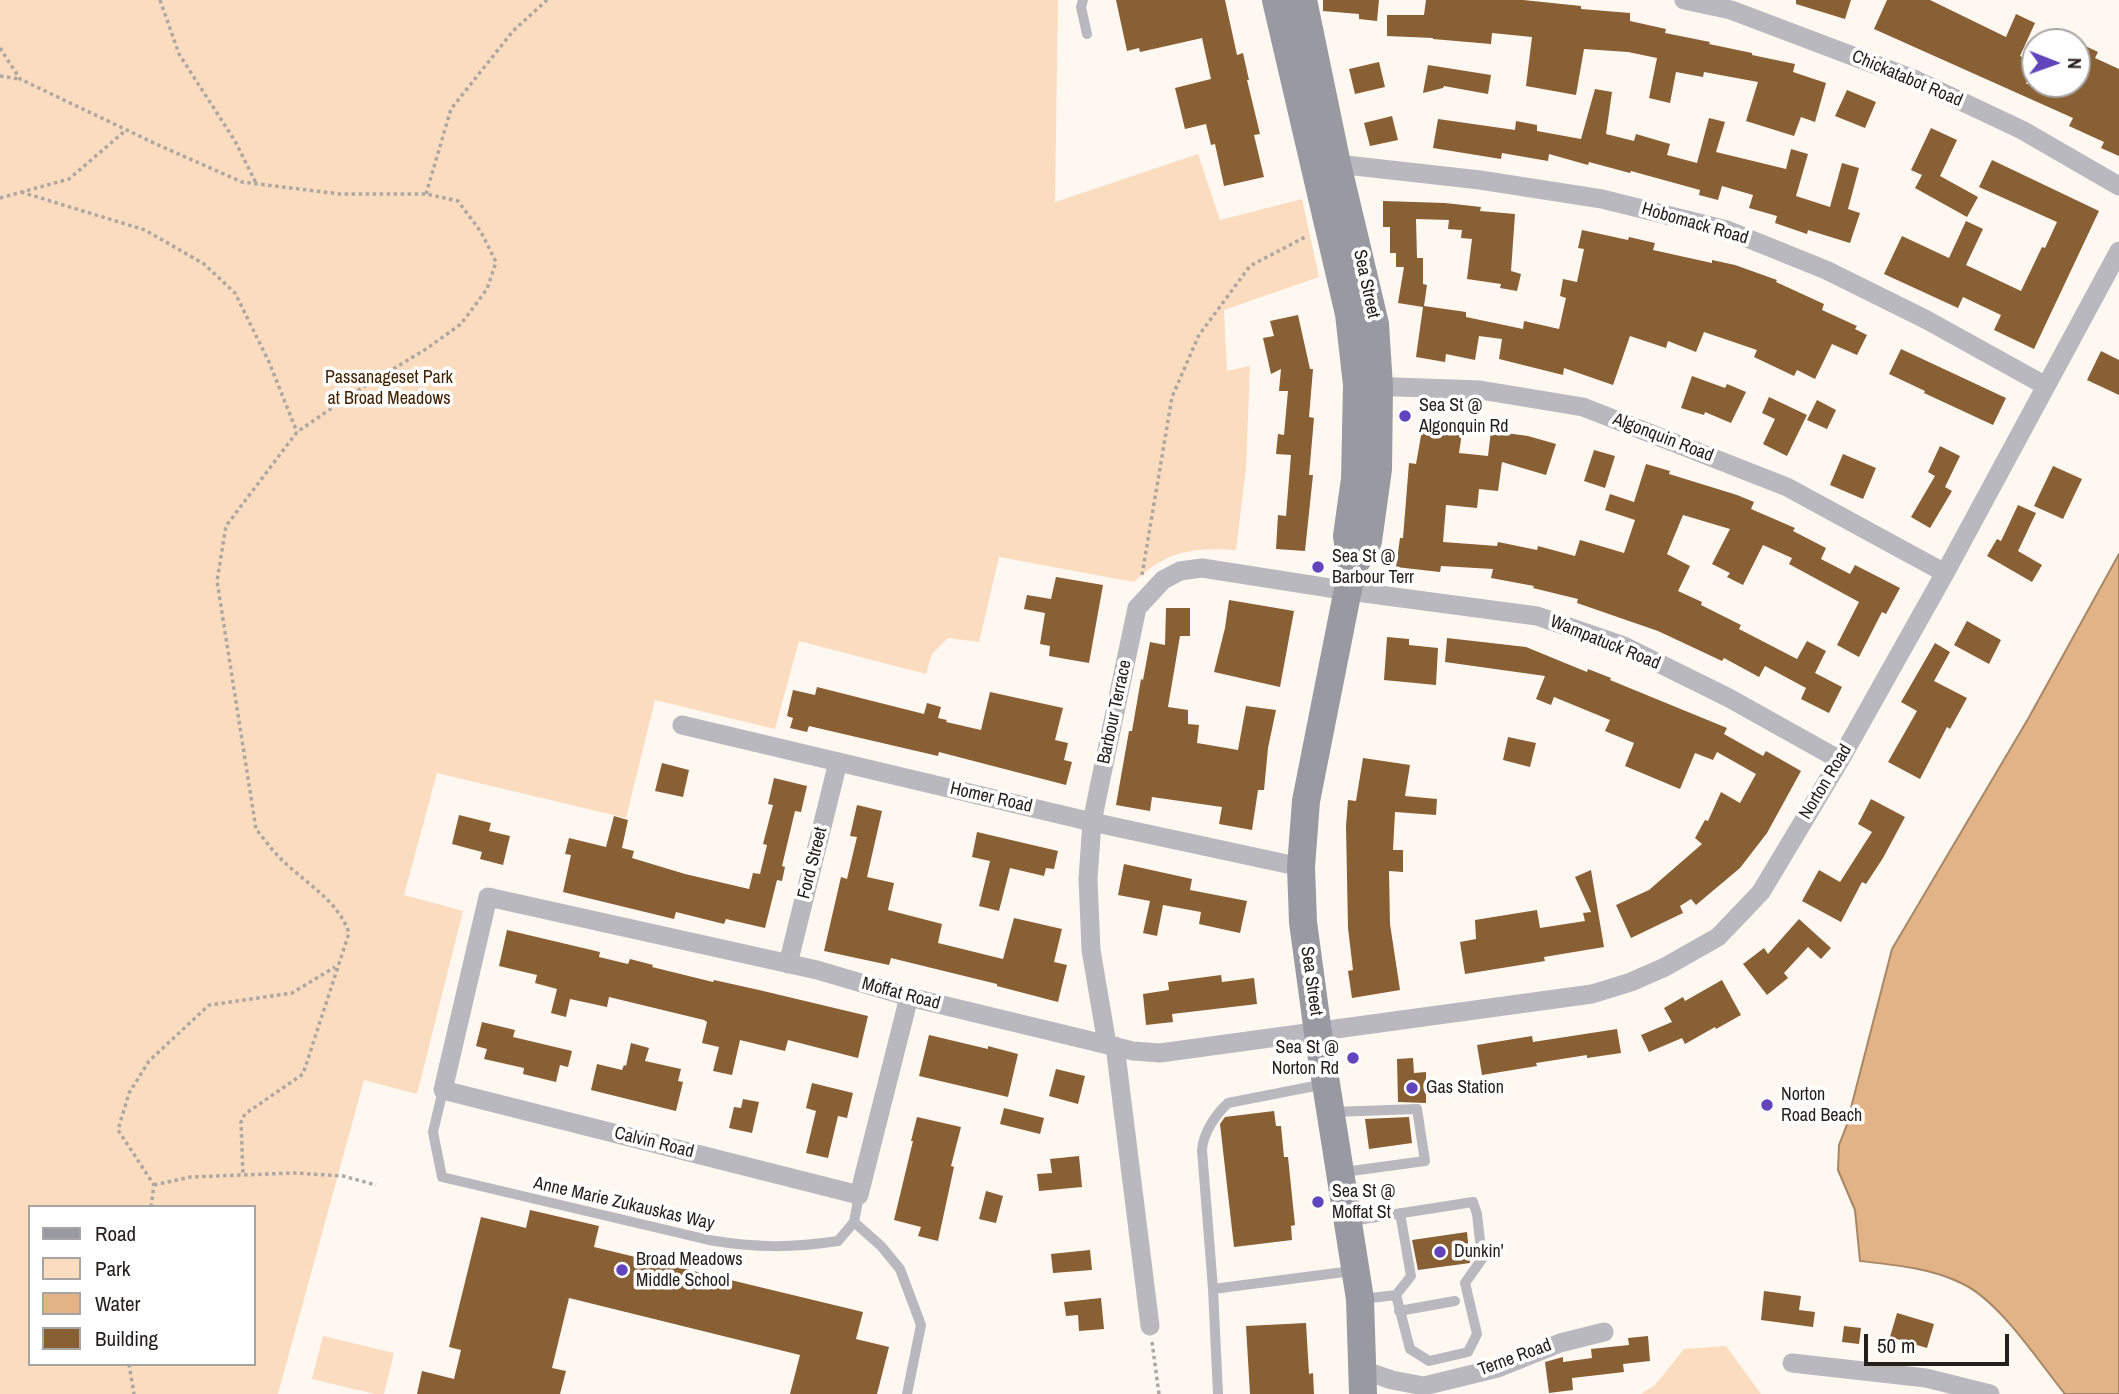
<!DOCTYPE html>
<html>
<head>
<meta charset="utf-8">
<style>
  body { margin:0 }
  #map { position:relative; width:2119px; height:1394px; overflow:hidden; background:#fff8f1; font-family:"Archivo Narrow",sans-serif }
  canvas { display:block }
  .legend { position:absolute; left:28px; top:1205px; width:228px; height:161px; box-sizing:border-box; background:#fff; border:2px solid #a7a5a4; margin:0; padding:9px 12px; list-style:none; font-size:21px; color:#231f1b }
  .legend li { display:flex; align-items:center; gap:14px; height:35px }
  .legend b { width:35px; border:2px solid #a7a5a4 }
  .north { position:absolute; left:2021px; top:28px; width:70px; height:70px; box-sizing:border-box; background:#fff; border:2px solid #a7a5a4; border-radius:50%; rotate:91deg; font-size:19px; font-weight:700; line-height:28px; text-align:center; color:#231f1b }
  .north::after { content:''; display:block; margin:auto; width:24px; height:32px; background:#6245bd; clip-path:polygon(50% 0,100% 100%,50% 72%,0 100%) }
  .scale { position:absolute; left:1864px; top:1334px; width:145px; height:32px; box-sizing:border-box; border:4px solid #231f1b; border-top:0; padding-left:9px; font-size:21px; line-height:24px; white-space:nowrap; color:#231f1b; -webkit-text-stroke:5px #fff; paint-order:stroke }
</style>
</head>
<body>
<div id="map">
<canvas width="2119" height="1394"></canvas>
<ul class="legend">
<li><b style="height:9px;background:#9999a2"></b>Road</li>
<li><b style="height:19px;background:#fbdcbf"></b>Park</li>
<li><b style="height:19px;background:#e1b386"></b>Water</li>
<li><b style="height:19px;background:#895f34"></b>Building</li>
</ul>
<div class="north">N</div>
<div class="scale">50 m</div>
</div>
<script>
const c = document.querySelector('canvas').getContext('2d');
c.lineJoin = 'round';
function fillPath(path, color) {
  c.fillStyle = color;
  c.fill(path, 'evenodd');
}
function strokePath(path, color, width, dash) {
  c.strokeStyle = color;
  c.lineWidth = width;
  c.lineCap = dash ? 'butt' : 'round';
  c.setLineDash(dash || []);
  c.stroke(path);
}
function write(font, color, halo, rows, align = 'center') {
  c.font = font + ' "Archivo Narrow",sans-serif';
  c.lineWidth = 7;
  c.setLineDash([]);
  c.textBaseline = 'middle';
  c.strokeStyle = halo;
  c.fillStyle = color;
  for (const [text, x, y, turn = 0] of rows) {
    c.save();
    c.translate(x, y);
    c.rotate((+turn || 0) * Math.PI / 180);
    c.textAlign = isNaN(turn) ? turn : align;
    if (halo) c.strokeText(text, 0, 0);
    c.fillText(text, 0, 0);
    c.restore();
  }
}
const green = new Path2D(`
  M0 0H1058L1055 202 1198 154 1220 220 1302 199 1319 277 1224 310 1227 371 1250 366 1246 468 1236 550C1193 547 1166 551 1134 582L999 557 979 642 948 638 932 654 926 674 799 641 775 729 655 700 626 818 437 773 404 895 463 911 417 1094 364 1080 278 1394H0ZM30 1207H254V1364H30Z
  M323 1336 394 1353 384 1394H375L312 1379Z
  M1726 1346 1761 1394H1641L1655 1385 1684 1349Z`);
const water = new Path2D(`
  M2119 554V1394H2065C2038 1361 1999 1300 1961 1283 1930 1268 1895 1265 1860 1261L1855 1210 1838 1170 1839 1145 1846 1127 1892 949 2028 719Z`);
const building = new Path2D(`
  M1116 0H1225L1237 55 1243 53 1249 80H1247L1260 134 1254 135 1264 177 1224 186 1215 144 1211 145 1206 124 1185 129 1175 88 1211 79 1202 38 1140 52 1139 48 1127 51Z
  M1323 0H1379L1377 21 1359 19V14L1323 11Z
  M1426 0H1523L1581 6V9L1630 13V21L1666 29 1665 33 1710 42 1709 44 1752 53V55L1795 64 1793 72 1826 83 1815 122 1801 117 1794 136 1746 121 1758 82 1704 72 1703 77 1676 72 1670 103 1649 98 1657 58 1628 52 1584 49 1576 95 1526 86 1532 37 1492 33 1491 44 1433 39V38L1387 36V15H1424Z
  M1796 0H1851L1845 19 1796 4Z
  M1887 0H1930L2006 37 2016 14 2035 23 2020 56 2035 63 2026 84H2077V42L2098 52 2095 58 2119 69V156L2101 148 2104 142 2069 126 2073 118 1874 29Z
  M1379 62 1385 87 1355 94 1349 69Z
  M1428 65 1491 75 1488 94 1444 86 1443 88 1423 93Z
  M1595 89 1612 92 1606 134 1634 141 1636 134 1670 144 1667 155 1697 163 1709 118 1725 122 1716 152 1786 169 1791 149 1808 154 1796 196 1830 207 1842 163 1859 168 1848 209 1860 213 1850 243 1808 230 1807 234 1775 223 1777 216 1749 208 1753 195 1722 186 1718 200 1699 195 1700 190 1631 171 1630 173 1589 162 1588 165 1549 154 1548 161 1502 153 1501 159 1433 148 1438 119 1515 130 1516 121 1537 125V131L1581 139Z
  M1847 90 1876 102 1865 128 1835 116Z
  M1392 116 1398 140 1370 146 1364 123Z
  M1931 128 1957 140 1940 176 1978 197 1967 217 1915 188 1922 175 1911 170Z
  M1992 160 2099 211 2034 349 1994 330 2001 315 1963 297 1958 308 1884 274 1902 236 1949 258 1966 221 1983 229 1966 265 2021 291 2042 247 2045 248 2057 222 1979 187Z
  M1383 201 1445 203 1481 207 1480 211 1515 214 1511 271 1521 274 1517 291 1500 288 1501 284 1467 279 1472 239 1461 238 1462 230 1448 229 1449 220 1416 219 1417 258H1423V284L1427 285 1424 306 1466 312V317L1523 329 1524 321 1559 329 1566 298 1560 296 1563 279 1577 282 1584 249 1578 248 1582 230 1628 240 1629 237 1655 243 1653 250 1712 263V260L1735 265 1777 280 1776 282 1824 304 1822 310 1857 326 1855 329 1867 335 1857 355 1832 344 1815 379 1797 370 1794 376 1754 357 1757 350 1704 332 1696 352 1668 341 1666 348 1630 336 1613 385 1564 368 1563 375 1499 359 1502 339 1479 336 1475 360 1446 354 1445 362 1416 357 1423 307 1398 303 1404 267H1396V253H1390V227H1383Z
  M1298 315 1310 369H1313L1309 417 1314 418 1309 475H1313L1305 551 1276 549 1278 515 1286 516 1291 455 1276 454 1278 434 1284 435 1288 391H1279L1281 369 1271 374 1263 338 1274 336 1270 321Z
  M1901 349 2006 398 1993 425 1924 393 1925 391 1889 374Z
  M2101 351 2119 360V395L2087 380Z
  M1692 376 1725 388 1727 384 1746 392 1731 423 1705 412 1704 415 1681 408Z
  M1769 397 1807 415 1787 456 1763 444 1775 419 1762 413Z
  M1817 400 1836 410 1827 429 1807 420Z
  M1424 419 1463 426 1459 453 1488 456 1491 431 1528 436 1556 444 1546 475 1502 462 1498 491 1479 489 1477 508 1446 505 1443 542 1497 546 1498 542 1537 550 1538 546 1575 556 1580 540 1624 553 1635 520 1605 510 1610 494 1634 502 1646 464 1670 471 1669 474 1737 495 1754 502 1751 509 1795 528 1793 531 1826 548 1821 559 1850 574 1855 565 1900 588 1886 614 1882 612 1859 657 1837 645 1859 602 1789 564 1792 558 1763 545 1743 585 1727 577 1730 573 1712 564 1730 529 1683 515 1667 554 1690 566 1678 591 1702 602 1701 605 1741 625 1739 629 1797 659 1807 641 1826 651 1815 673 1842 687 1829 713 1801 699 1806 688 1765 666 1759 677 1724 658 1722 661 1658 631 1577 603 1578 599 1533 588 1534 586 1491 578 1493 569 1441 566 1440 572 1396 567 1400 538H1403L1409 463 1416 464Z
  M1940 446 1960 456 1945 487 1952 491 1930 528 1911 517 1935 476 1928 472Z
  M1594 450 1615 456 1605 488 1584 481Z
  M1843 454 1876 468 1863 499 1830 485Z
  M2053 466 2082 479 2063 519 2034 506Z
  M2018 505 2036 513 2018 551 2042 565 2032 582 1987 556 1997 539 2001 541Z
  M1056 577 1103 585 1089 663 1049 656 1050 646 1040 644 1045 613 1024 609 1027 595 1051 599Z
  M1229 600 1294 611 1280 687 1214 672 1225 628Z
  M1166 608H1190V636H1180L1168 707 1188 710V724L1199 725 1197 743 1238 750 1246 706 1276 710 1268 748 1264 790H1258L1252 830 1219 824 1222 807 1152 797 1150 811 1116 805 1129 731H1132L1141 679 1143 680 1150 642 1165 645Z
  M1967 621 2001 640 1989 664 1954 645Z
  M1387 637 1409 639V645L1438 648 1436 685 1384 680Z
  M1447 638 1526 647 1587 672 1588 669 1611 678 1610 680 1727 728 1724 734 1763 756 1766 751 1801 771 1767 833 1740 868 1696 905 1691 899 1680 906 1683 913 1631 938 1616 905 1649 890 1702 844 1695 838 1705 820 1708 821 1721 792 1740 803 1756 774 1717 752 1713 760 1695 753 1680 789 1625 766 1634 743 1605 731 1610 720 1554 697 1551 705 1536 699 1545 676 1445 662Z
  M1935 643 1950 652 1934 681 1967 698 1950 729 1947 727 1920 779 1888 762 1917 711 1901 702Z
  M817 687 924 714 927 703 941 707 938 718 947 720 946 722 981 730 990 692 1063 708 1055 740 1068 743 1064 760 1072 762 1066 785 939 752 938 756 809 726 807 732 790 728 793 718 787 716 793 690 815 695Z
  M1508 737 1536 743 1530 767 1503 760Z
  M1363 758 1410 765 1405 796 1437 799 1436 815 1395 812 1393 850H1403V872L1389 871 1390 924 1400 990 1352 998 1348 971 1353 970 1348 928 1346 826 1348 800 1356 801Z
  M662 763 689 770 683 797 655 791Z
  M774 778 807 786 801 812 795 811 782 866 785 867 782 881 777 880 765 928 726 919 724 924 676 912 674 919 563 892 571 855 565 854 569 838 606 847 614 816 628 820 622 848 634 851 632 858 685 874 749 889 753 873 760 874 767 845 763 844 773 805 768 804Z
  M1871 799 1905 817 1883 858 1866 884 1862 882 1841 922 1802 901 1819 870 1840 882 1872 832 1858 824Z
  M857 805 882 811 867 877 894 883 888 910 942 924 938 943 1003 959 1014 918 1062 929 1054 962 1067 965 1058 1002 997 986V984L891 958 889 965 824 951 841 877 847 879 857 837 850 836Z
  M459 815 491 823 489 831 510 836 503 865 480 859 482 852 452 844Z
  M977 832 1058 851 1054 869 1046 868 1044 876 1010 868 999 911 979 906 990 861 972 857Z
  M1124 864 1192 879 1190 890 1247 901 1240 933 1199 924 1201 912 1163 905 1157 936 1143 933 1150 901 1118 895Z
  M1591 870 1604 947 1544 957 1545 961 1465 974 1460 942 1476 939 1475 920 1537 910 1540 928 1585 921 1583 913 1591 912 1575 877Z
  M1799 919 1831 948 1821 959 1808 947 1784 973 1788 978 1767 995 1743 964 1764 948 1768 954Z
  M507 930 600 952 599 957 628 964 630 959 653 965 652 967 713 982 714 980 759 990 868 1016 858 1058 788 1040 785 1051 740 1040 732 1075 713 1071 719 1047 702 1043 707 1022 704 1020 609 997 607 1007 570 999 566 1017 551 1013 557 989 535 983 537 975 499 966Z
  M1221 975 1222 982 1254 978 1257 1004 1172 1014 1173 1022 1146 1025 1143 994 1169 990 1168 982Z
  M1722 980 1741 1015 1716 1029 1715 1027 1685 1044 1682 1038 1649 1052 1641 1035 1672 1022 1664 1008 1683 997 1685 1001Z
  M482 1022 515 1030 513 1037 572 1051 568 1067 560 1065 556 1082 523 1074 524 1068 484 1059 487 1049 476 1046Z
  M1617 1029 1621 1053 1587 1058V1055L1536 1063 1537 1066 1482 1075 1477 1045 1532 1036 1533 1042Z
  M929 1035 988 1049V1046L1018 1054 1008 1097 919 1076Z
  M631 1043 649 1048 645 1061 681 1069 678 1081 683 1082 676 1111 591 1090 597 1064 622 1070 624 1065 626 1066Z
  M1413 1058 1414 1073 1426 1072V1103L1398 1102 1397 1059Z
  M1056 1069 1085 1076 1078 1104 1049 1096Z
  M812 1083 853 1093 847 1118 838 1116 828 1158 806 1153 816 1111 806 1108Z
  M743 1099 759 1102 752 1133 729 1128 734 1107 741 1108Z
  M1004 1108 1044 1118 1040 1134 1000 1124Z
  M1274 1111 1276 1126H1281L1284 1157H1288L1295 1225 1291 1226 1292 1240 1234 1247 1220 1124 1225 1117Z
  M917 1117 961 1127 951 1166 954 1167 938 1241 918 1236 921 1227 894 1220 913 1141H911Z
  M1409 1117 1412 1143 1369 1149 1365 1119Z
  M1079 1156 1082 1187 1039 1191 1037 1174 1052 1173 1050 1159Z
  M986 1191 1003 1196 996 1223 979 1219Z
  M530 1210 599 1226 594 1247 863 1312 856 1339 889 1347 877 1394H790L800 1355 569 1298 552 1368 566 1371 560 1394H417L422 1371 454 1379 461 1350 449 1347 481 1217 526 1228Z
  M1467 1232 1470 1263 1418 1270 1412 1240Z
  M1090 1250 1092 1270 1053 1273 1051 1254Z
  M1764 1291 1801 1296 1799 1310 1815 1312 1813 1327 1761 1320Z
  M1101 1298 1104 1329 1079 1331 1078 1315 1066 1316 1064 1302Z
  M1897 1313 1934 1324 1927 1348 1890 1337Z
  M1306 1323 1309 1374 1313 1373 1314 1394H1250L1246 1326Z
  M1844 1326 1861 1328 1859 1344 1842 1342Z
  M1648 1336 1650 1361 1623 1364 1624 1372 1572 1378 1573 1390 1549 1393 1545 1362 1563 1357V1362L1592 1358 1591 1349 1629 1345 1628 1338Z`);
const path = new Path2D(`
  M160 0 179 54 235 141 257 185
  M0 48 20 79 156 144 242 182 340 194H426L458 201 481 232 496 262 487 289 461 324 426 349 357 391 297 432 226 526 217 581 256 829C264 839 272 850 281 859 305 883 338 900 349 933L303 1074 245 1114 241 1122 243 1175
  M0 76 19 79
  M21 192 145 230 204 264 219 278 235 293 269 362 297 432
  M426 194 451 109 513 31 547 0
  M0 198 69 179 126 130
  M1142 575 1172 397 1199 335 1250 266 1307 236
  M154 1185 190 1177 294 1173 343 1176 376 1185
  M151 1207 154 1185 118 1130 129 1093 149 1061 209 1005 292 993 335 967
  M1152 1342 1159 1394
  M129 1364 134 1394`);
const service = new Path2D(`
  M1083 0 1081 7 1087 34
  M443 1090 433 1132 442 1177 709 1240C756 1248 792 1248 838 1241L854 1222 859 1195
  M1333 1112 1417 1109 1425 1161 1344 1172
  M1351 1221 1473 1202 1477 1214 1482 1259 1465 1283 1477 1334 1468 1352 1429 1361 1410 1349 1396 1295
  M854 1222 881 1246 900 1269 921 1325 907 1394
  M1213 1289 1202 1150C1203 1133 1216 1114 1228 1103L1325 1084
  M1362 1299 1396 1295 1411 1276 1400 1213
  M1399 1311 1455 1301
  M1218 1394 1213 1289 1352 1271`);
const minor = new Path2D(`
  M1684 0 1731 10 1916 80 2022 130 2119 186
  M1325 167 1337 164 1480 180 1602 199 1727 230 1826 270 1925 319 2046 386
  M1369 386 1480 390 1583 407 1787 487 1945 573
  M682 725 1092 822 1301 867
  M788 964 838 762
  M909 997 859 1195 443 1090 488 897 817 970 909 997 1133 1051 1160 1053 1592 994 1631 982 1665 967 1718 937 1761 892 1840 760 1945 573 2119 251
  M1107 1044 1091 950 1088 879 1092 822 1100 783 1137 608 1163 580 1180 571 1202 568 1349 591 1537 616 1624 646 1729 698 1840 760
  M1115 1046 1150 1326
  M1792 1363 1926 1378 1990 1394
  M1363 1370 1392 1380 1424 1386 1498 1368 1560 1343 1604 1332`);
const secondary = new Path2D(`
  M1276 0 1349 314 1357 385 1355 479 1347 536 1352 569 1306 801 1301 867 1303 922 1318 1033 1360 1299 1363 1394
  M1303 0 1337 164 1375 324 1379 387 1378 469 1368 541 1352 569`);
const markers = [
  [1405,416,7,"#6245bd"],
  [1318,567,7,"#6245bd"],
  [1353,1058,7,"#6245bd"],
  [1412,1088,7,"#6245bd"],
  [1767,1105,7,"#6245bd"],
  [1318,1202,7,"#6245bd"],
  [1440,1252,7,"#6245bd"],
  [622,1270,7,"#6245bd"]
];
const streetNames = [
  ["Chickatabot Road",1907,79,23],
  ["Hobomack Road",1695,224,16],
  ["Sea Street",1366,284,78],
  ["Algonquin Road",1663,438,21],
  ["Wampatuck Road",1605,643,22],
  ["Barbour Terrace",1115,712,-78],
  ["Norton Road",1826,782,-59],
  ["Homer Road",991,798,13],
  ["Ford Street",813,863,-76],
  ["Sea Street",1311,981,82],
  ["Moffat Road",901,994,15],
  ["Calvin Road",654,1143,14],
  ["Anne Marie Zukauskas Way",624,1204,13],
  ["Terne Road",1515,1358,-20]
];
const parkNames = [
  ["Passanageset Park",389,378],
  ["at Broad Meadows",389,399]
];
const poiNames = [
  ["Sea St @",1419,406],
  ["Algonquin Rd",1419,427],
  ["Sea St @",1332,557],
  ["Barbour Terr",1332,578],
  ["Sea St @",1339,1048,"right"],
  ["Norton Rd",1339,1069,"right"],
  ["Gas Station",1426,1088],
  ["Norton",1781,1095],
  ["Road Beach",1781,1116],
  ["Sea St @",1332,1192],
  ["Moffat St",1332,1213],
  ["Dunkin'",1454,1252],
  ["Broad Meadows",636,1260],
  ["Middle School",636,1281]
];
fillPath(green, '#fbdcbf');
fillPath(water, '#e1b386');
strokePath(water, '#a88766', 2);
fillPath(building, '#895f34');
strokePath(path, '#ada7a2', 3.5, [3.5, 3.5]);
strokePath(service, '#b9b8bf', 10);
strokePath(minor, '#b9b8bf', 19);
strokePath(secondary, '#9999a2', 28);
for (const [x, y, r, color] of markers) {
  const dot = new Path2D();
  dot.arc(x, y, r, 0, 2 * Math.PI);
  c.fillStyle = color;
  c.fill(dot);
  strokePath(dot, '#fff', 2.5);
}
write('18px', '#231f1b', '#fff', streetNames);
write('18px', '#412300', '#fff', parkNames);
write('18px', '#231f1b', '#fff', poiNames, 'left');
</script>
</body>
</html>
